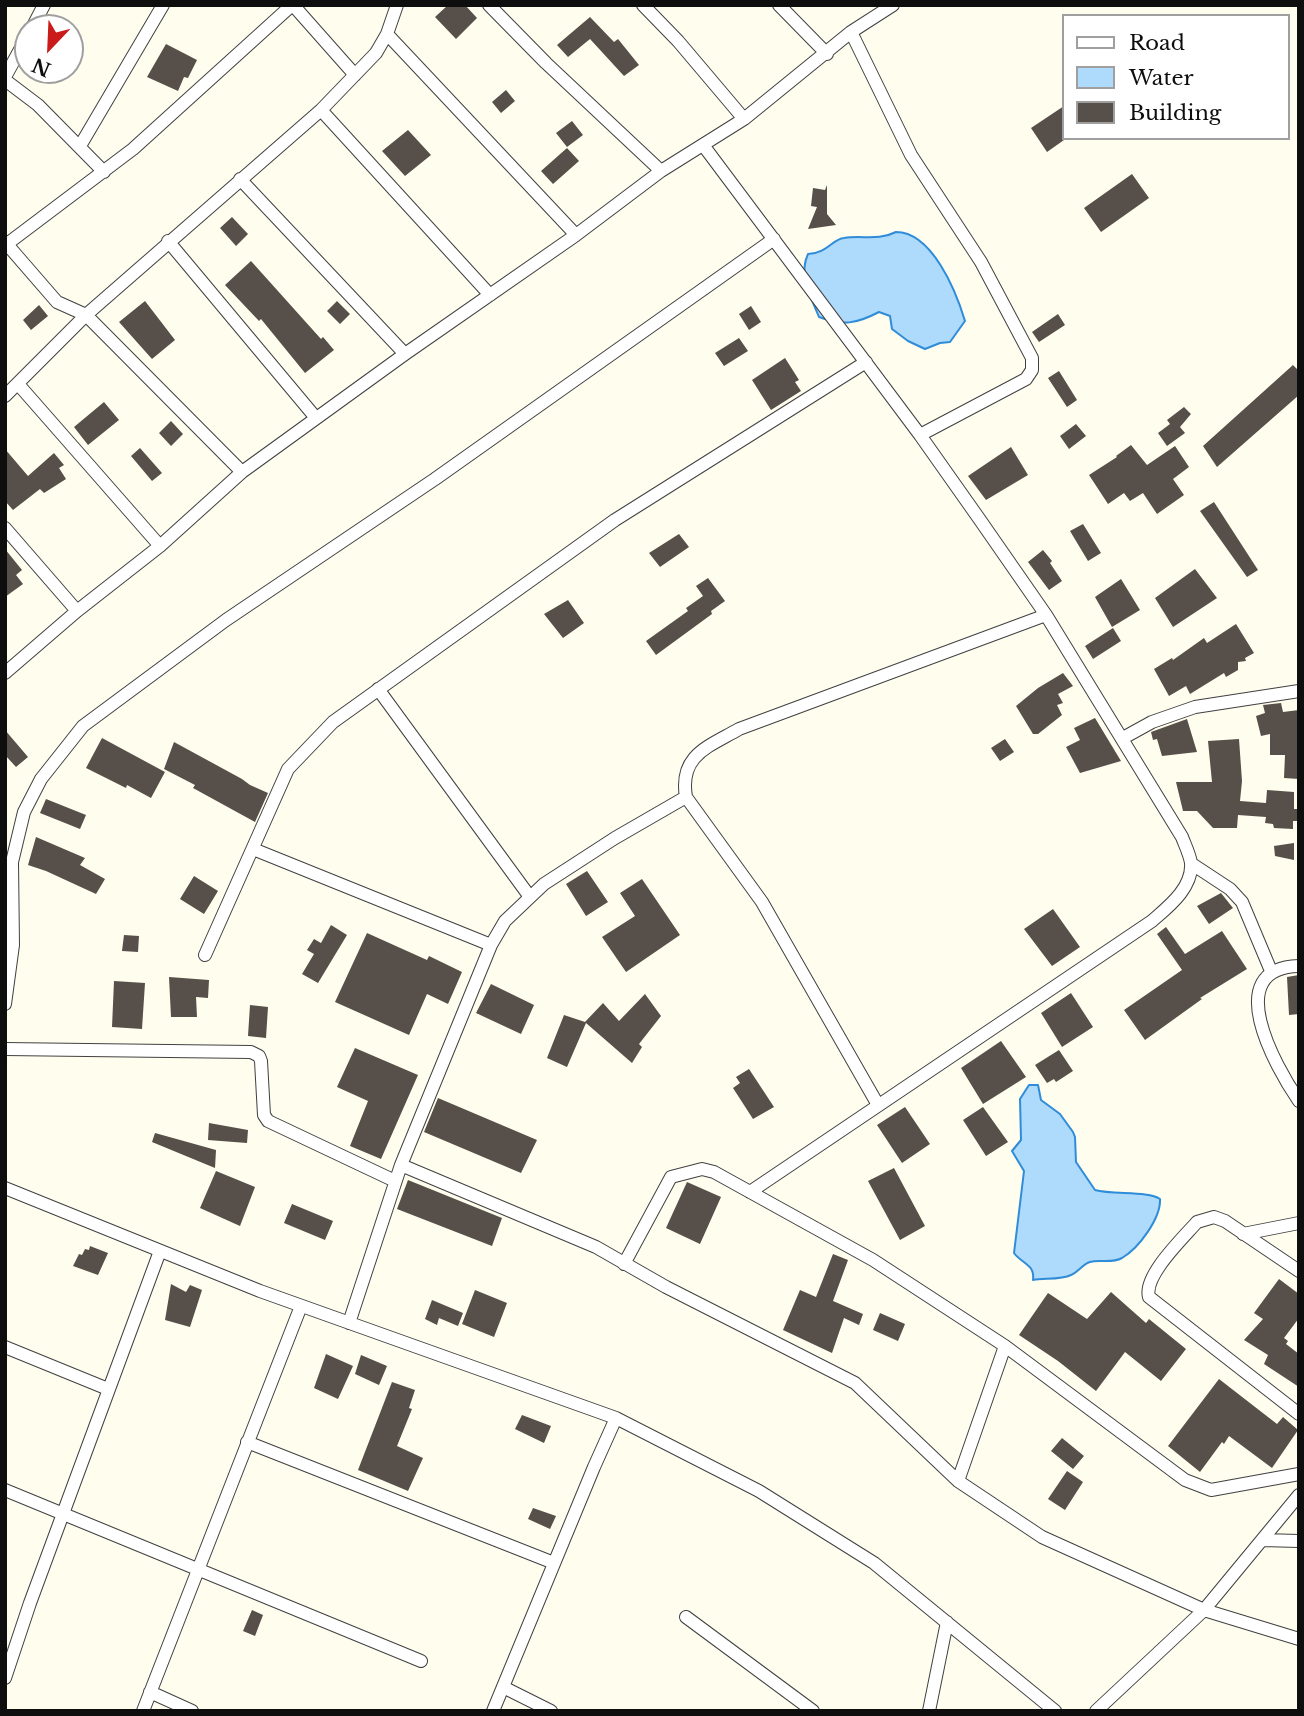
<!DOCTYPE html>
<html>
<head>
<meta charset="utf-8">
<style>
  body { margin:0 }
  #map { position:relative; width:1304px; height:1716px; overflow:hidden; background:#fffdee; font-family:"Libre Baskerville",serif }
  canvas { display:block }
  .frame { position:absolute; inset:0; border:7px solid #0e0e0e; pointer-events:none }
  .legend { position:absolute; left:1062px; top:14px; width:228px; height:126px; box-sizing:border-box; background:#fff; border:2px solid #9f9f9f; margin:0; padding:9px 12px; list-style:none; font-size:21px; color:#0e0e0e }
  .legend li { display:flex; align-items:center; gap:14px; height:35px }
  .legend b { width:35px; border:2px solid #9f9f9f }
  .north { position:absolute; left:14px; top:14px; width:70px; height:70px; box-sizing:border-box; background:#fff; border:2px solid #9f9f9f; border-radius:50%; rotate:203deg; font-size:19px; font-weight:700; line-height:28px; text-align:center; color:#0e0e0e }
  .north::after { content:''; display:block; margin:auto; width:24px; height:32px; background:#c91b1a; clip-path:polygon(50% 0,100% 100%,50% 72%,0 100%) }
</style>
</head>
<body>
<div id="map">
<canvas width="1304" height="1716"></canvas>
<div class="frame"></div>
<ul class="legend">
<li><b style="height:9px;background:#fff"></b>Road</li>
<li><b style="height:19px;background:#aedafb"></b>Water</li>
<li><b style="height:19px;background:#574f49"></b>Building</li>
</ul>
<div class="north">N</div>
</div>
<script>
const c = document.querySelector('canvas').getContext('2d');
c.lineJoin = 'round';
function fillPath(path, color) {
  c.fillStyle = color;
  c.fill(path, 'evenodd');
}
function strokePath(path, color, width, dash) {
  c.strokeStyle = color;
  c.lineWidth = width;
  c.lineCap = dash ? 'butt' : 'round';
  c.setLineDash(dash || []);
  c.stroke(path);
}
const water = new Path2D(`
  M896 232C932 232 956 291 965 321L950 342 940 343 925 349 908 341 892 329 890 316 879 312C856 324 843 326 819 317 811 297 798 275 808 254 828 253 832 239 844 238 862 235 878 241 896 232Z
  M1029 1085H1038L1041 1100 1060 1114 1073 1132 1075 1137 1076 1162 1095 1190C1113 1195 1148 1191 1160 1199 1161 1218 1139 1248 1122 1258 1111 1264 1100 1259 1090 1262 1083 1264 1078 1272 1071 1275 1061 1280 1044 1278 1033 1280 1035 1264 1022 1264 1014 1253L1024 1171 1012 1151 1021 1140 1020 1099Z`);
const building = new Path2D(`
  M448 5H465L477 18 456 39 435 17Z
  M590 17 614 42 618 39 639 65 624 76 590 39 568 57 557 45Z
  M166 44 197 60 188 78 184 77 178 91 147 77Z
  M506 90 515 101 501 113 492 102Z
  M1064 106V140L1047 152 1031 128Z
  M572 121 583 135 567 147 556 133Z
  M408 130 431 155 405 176 382 151Z
  M567 148 579 161 553 184 541 171Z
  M1132 174 1149 198 1101 232 1084 208Z
  M827 185V214L836 225 808 229 817 207 811 206 813 188 825 190Z
  M232 217 248 234 236 246 220 228Z
  M251 261 321 339 323 337 334 350 305 373 261 319 259 321 225 285Z
  M145 301 175 340 152 359 119 322Z
  M337 301 350 314 340 324 327 311Z
  M39 305 48 316 31 330 23 320Z
  M751 306 761 322 749 330 739 314Z
  M1058 314 1065 325 1039 342 1032 332Z
  M739 338 748 351 724 366 715 353Z
  M785 358 799 380 795 382 801 391 771 410 752 380Z
  M1293 365 1299 371V395L1217 467 1203 446Z
  M1059 371 1077 400 1067 407 1048 378Z
  M104 402 119 420 88 445 74 427Z
  M1184 407 1191 414 1180 427 1185 433 1167 446 1158 433 1170 424 1167 420Z
  M171 421 183 434 171 446 159 433Z
  M1076 424 1086 436 1069 449 1060 436Z
  M1131 445 1147 465 1175 446 1189 467 1173 479 1184 495 1157 514 1143 493 1130 501 1124 493 1108 504 1089 475 1117 457 1116 456Z
  M1011 447 1028 475 986 500 968 476Z
  M140 448 162 473 152 481 131 456Z
  M5 449 28 476 54 453 64 465 59 468 66 479 44 493 40 489 13 510 5 501Z
  M1214 502 1258 570 1247 577 1200 511Z
  M1083 524 1101 553 1088 561 1070 531Z
  M679 534 689 547 660 567 649 553Z
  M5 549 22 570 16 575 23 584 5 597Z
  M1043 550 1052 561 1050 563 1062 581 1049 590 1028 562Z
  M1195 569 1217 598 1173 627 1155 598Z
  M708 578 725 601 711 611 712 614 656 655 646 641 688 611 686 608 703 596 696 586Z
  M1121 579 1140 610 1112 627 1095 597Z
  M568 600 584 623 563 638 544 614Z
  M1236 624 1254 653 1245 658 1246 661 1238 662V670L1226 677 1224 673 1190 694 1186 686 1169 696 1154 669 1172 658 1173 660 1204 638 1207 643Z
  M1113 628 1121 641 1093 659 1085 646Z
  M1063 673 1073 686 1058 694 1063 703 1057 705 1062 715 1038 734H1033L1016 706 1038 688Z
  M1281 703 1283 712 1299 710V779L1284 778 1285 755H1270V734L1261 736 1256 716 1265 713 1263 705Z
  M1095 718 1121 761 1080 773 1066 747 1080 740 1074 728Z
  M1187 719 1197 752 1162 756 1157 739 1153 740 1151 732Z
  M5 730 28 757 16 767 5 755Z
  M102 738 165 772 151 798 127 785 126 788 86 768Z
  M1005 739 1014 752 1000 761 991 748Z
  M1239 739 1242 781 1240 801 1266 803 1267 790 1294 792V809H1299V821H1293V829L1274 828 1273 824 1265 823 1266 817 1238 815 1237 828H1213L1197 811H1183L1176 782H1212L1208 741Z
  M174 742 242 779 250 785 268 793 255 822 193 788 195 785 164 769Z
  M46 799 86 815 80 829 40 813Z
  M36 837 85 858 80 865 105 879 96 894 46 871 28 865Z
  M1294 843V860L1275 856 1274 846Z
  M587 871 608 902 586 916 566 884Z
  M194 876 218 891 204 914 180 899Z
  M642 879 680 935 626 972 602 937 635 916 620 893Z
  M1221 893 1233 908 1209 924 1197 906Z
  M1053 909 1080 947 1052 966 1024 929Z
  M331 925 347 935 318 983 302 974 314 954 307 950 314 939 321 943Z
  M1166 927 1185 954 1222 931 1247 969 1200 998 1202 999 1145 1040 1124 1010 1182 970 1157 934Z
  M367 933 427 960 429 956 462 972 448 1004 427 994 409 1035 335 1002Z
  M124 935 139 936 138 952 122 951Z
  M1299 975V1014L1289 1015 1287 977Z
  M169 977 209 980 208 998 196 997 197 1017H171Z
  M114 981 145 983 142 1029 112 1027Z
  M491 984 534 1005 521 1034 476 1013Z
  M1071 993 1093 1027 1062 1047 1041 1013Z
  M645 994 661 1016 639 1044 642 1047 632 1063 586 1023 567 1067 547 1058 564 1015 585 1022 603 1003 619 1021Z
  M250 1005 268 1007 266 1038 248 1036Z
  M1001 1041 1026 1077 983 1104 961 1068Z
  M355 1048 418 1075 381 1159 350 1146 368 1101 337 1087Z
  M1059 1050 1073 1071 1056 1082 1054 1079 1047 1083 1035 1065Z
  M749 1069 774 1107 753 1119 733 1088 740 1083 736 1077Z
  M438 1098 537 1140 521 1173 424 1132Z
  M905 1107 930 1144 902 1163 877 1125Z
  M983 1107 1008 1142 986 1156 963 1120Z
  M209 1123 248 1130 247 1143 208 1140Z
  M155 1133 216 1150 215 1168 152 1142Z
  M894 1168 925 1226 900 1240 868 1181Z
  M216 1171 255 1187 240 1226 200 1208Z
  M408 1180 502 1218 492 1246 397 1209Z
  M687 1182 721 1197 700 1244 666 1228Z
  M292 1204 333 1221 325 1240 284 1223Z
  M90 1246 108 1253 98 1275 73 1266 79 1254 82 1255 85 1249 89 1250Z
  M833 1254 848 1260 833 1301 863 1314 859 1325 844 1318 832 1353 783 1330 800 1290 816 1297Z
  M1279 1279 1299 1294V1318L1284 1338 1288 1341 1286 1344 1299 1354V1387L1264 1364 1268 1355 1244 1340 1263 1319 1254 1313Z
  M171 1284 186 1292 190 1285 202 1290 190 1327 165 1320Z
  M475 1290 507 1303 494 1337 462 1324Z
  M1111 1292 1146 1323 1149 1319 1186 1349 1161 1381 1125 1352 1096 1391 1058 1361 1019 1335 1048 1293 1087 1319Z
  M432 1300 463 1313 458 1326 439 1318 437 1325 425 1319Z
  M880 1313 905 1324 898 1341 873 1330Z
  M326 1354 353 1366 338 1399 314 1388Z
  M361 1355 387 1366 379 1385 355 1374Z
  M1219 1379 1277 1424 1283 1417 1298 1430 1272 1468 1229 1436 1224 1444 1222 1442 1200 1472 1168 1446Z
  M392 1382 415 1390 409 1408 412 1409 397 1446 423 1458 408 1491 358 1470Z
  M522 1415 551 1426 544 1443 515 1429Z
  M1062 1438 1084 1456 1073 1469 1051 1451Z
  M1067 1471 1083 1482 1065 1510 1048 1499Z
  M533 1508 556 1516 550 1529 528 1519Z
  M252 1610 263 1615 255 1636 243 1631Z`);
const street = new Path2D(`
  M293 5 355 75
  M489 5 546 63 661 171
  M643 5 678 41 744 119
  M779 5 827 54
  M32 28 44 5
  M851 32 911 155 981 262 1032 358V370L1026 379 920 435
  M387 34 576 235
  M5 77 28 35
  M5 80 38 105 104 172
  M321 110 490 295
  M703 145 920 435 980 520 1046 615 1182 837C1185 845 1190 855 1191 863 1193 888 1168 907 1152 921L750 1192
  M80 146 163 5
  M240 179 405 354
  M168 241 316 418
  M5 242 57 302 86 315 242 472
  M7 244 133 149 292 5
  M18 384 160 546
  M5 396 86 315 321 110 376 53 387 34 397 5
  M5 528 77 611
  M5 673 77 611 160 546 242 472 405 354 576 235 661 171 744 119 851 32 893 5
  M378 689 530 897
  M1123 738 1152 722 1195 707 1299 691
  M253 849 491 945
  M1192 864 1230 889 1242 902 1271 971
  M205 955 288 769 333 722 615 520 866 362
  M1299 966C1220 968 1275 1066 1299 1101
  M5 1004 13 945 12 862 24 812 41 779 83 726 226 620 435 479 774 239
  M5 1049 251 1052 259 1056 261 1061 264 1115 268 1121 395 1181
  M878 1105 762 902 686 797C679 755 708 747 739 729L1046 615
  M401 1165 596 1247 666 1287 855 1383 958 1481 1042 1537 1204 1610 1299 1639
  M5 1188 260 1291 616 1418 759 1491 874 1563 1055 1711
  M1243 1234 1299 1223
  M624 1264 671 1177 702 1169 714 1172 873 1260 1005 1346 1185 1480 1211 1490 1299 1474
  M1299 1271 1225 1221 1214 1217 1197 1222C1183 1238 1143 1276 1149 1297L1299 1414
  M349 1323 401 1165 491 945 505 921 544 884 615 838 686 797
  M5 1347 108 1389
  M247 1442 554 1563
  M958 1481 1005 1346
  M5 1490 421 1661
  M1262 1540 1299 1541
  M686 1617 813 1711
  M5 1678 30 1603 160 1251
  M503 1687 551 1711
  M150 1692 192 1711
  M143 1711 301 1306
  M493 1711 594 1467 616 1418
  M929 1711 947 1622
  M1096 1711 1204 1610 1299 1495`);
fillPath(water, '#aedafb');
strokePath(water, '#2f8cd8', 2);
fillPath(building, '#574f49');
strokePath(street, '#414141', 14);
strokePath(street, '#fff', 12);
</script>
</body>
</html>
